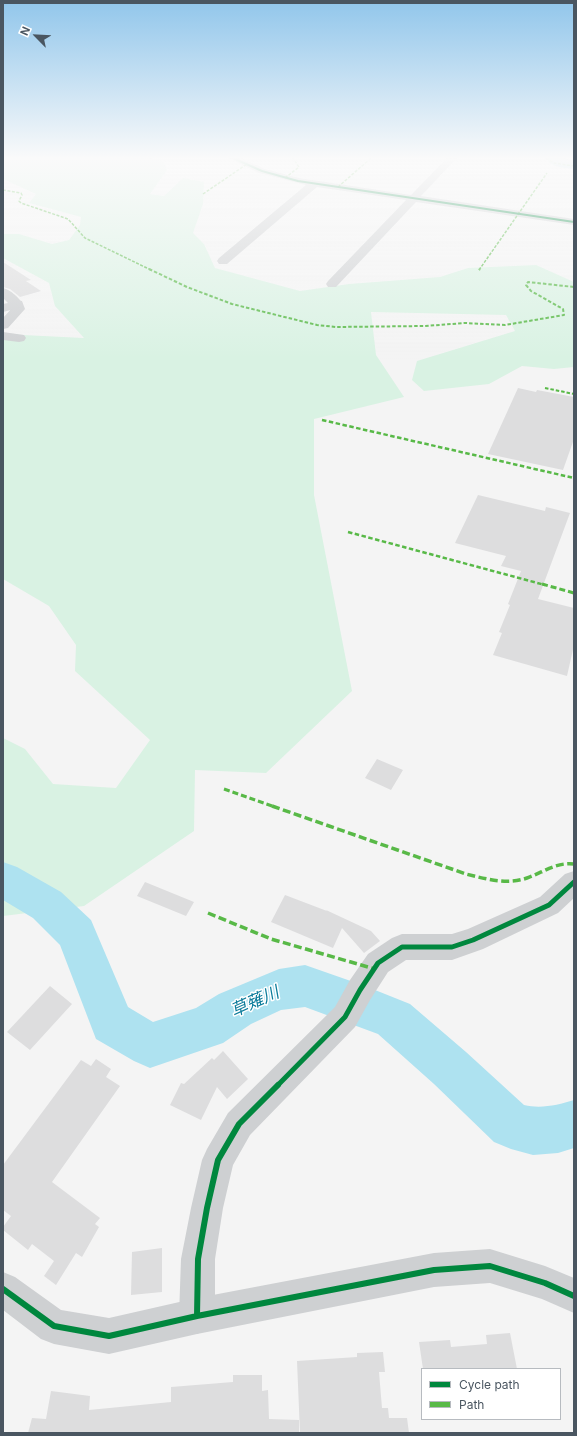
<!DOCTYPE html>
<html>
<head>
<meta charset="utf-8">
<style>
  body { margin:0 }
  #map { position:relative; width:577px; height:1436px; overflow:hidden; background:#f4f4f4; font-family:Inter,sans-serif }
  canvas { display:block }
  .frame { position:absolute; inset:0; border:4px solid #4a5661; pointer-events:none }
  .legend { position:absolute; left:421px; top:1368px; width:140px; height:52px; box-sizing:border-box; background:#fff; border:1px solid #b7bbc0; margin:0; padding:5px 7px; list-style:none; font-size:12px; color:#4a5661 }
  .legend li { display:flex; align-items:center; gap:8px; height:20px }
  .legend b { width:20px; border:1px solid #b7bbc0 }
  .north { position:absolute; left:16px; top:16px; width:40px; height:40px; -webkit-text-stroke:3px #fff; paint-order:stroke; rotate:294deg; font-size:11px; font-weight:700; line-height:16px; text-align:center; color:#4a5661 }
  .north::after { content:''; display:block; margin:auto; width:14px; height:18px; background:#4a5661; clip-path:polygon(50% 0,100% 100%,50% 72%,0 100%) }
</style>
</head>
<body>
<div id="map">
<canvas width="577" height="1436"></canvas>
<div class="frame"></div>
<ul class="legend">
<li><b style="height:5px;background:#00873e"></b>Cycle path</li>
<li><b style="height:5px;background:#58b947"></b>Path</li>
</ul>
<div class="north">N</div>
</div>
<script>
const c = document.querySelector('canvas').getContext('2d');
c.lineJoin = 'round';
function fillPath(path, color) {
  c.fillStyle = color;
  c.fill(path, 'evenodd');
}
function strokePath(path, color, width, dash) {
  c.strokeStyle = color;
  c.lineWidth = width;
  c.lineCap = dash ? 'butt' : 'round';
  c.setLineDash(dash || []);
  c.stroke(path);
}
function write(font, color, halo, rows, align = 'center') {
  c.font = font + ' Inter,"Noto Sans JP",sans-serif';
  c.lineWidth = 3;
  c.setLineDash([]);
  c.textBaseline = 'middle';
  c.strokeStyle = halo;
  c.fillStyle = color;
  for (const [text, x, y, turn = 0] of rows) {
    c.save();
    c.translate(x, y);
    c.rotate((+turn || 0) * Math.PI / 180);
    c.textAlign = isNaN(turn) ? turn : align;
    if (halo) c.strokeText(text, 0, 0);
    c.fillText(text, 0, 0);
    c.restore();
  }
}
const green = new Path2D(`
  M3 158H149L163 161 167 170 150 194 164 196 183 178 204 182 203 204 193 233 204 244 215 268 300 291 349 284 440 277 468 268 536 265 574 282V367L554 369 522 366 489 384 424 391 412 380 417 361 515 331 506 315 371 312 376 355 404 397 314 419V495L352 691 266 773 195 770 194 831 84 906 3 916V738L25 749 53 784 116 788 150 740 75 671 76 645 49 606 3 579V334L84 338 55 306 49 283 3 258V234H19L52 244 69 240 80 225 81 217 29 203 36 194 3 179Z`);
const river = new Path2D(`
  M545 158H563L574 161V169C564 168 551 167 545 158Z
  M3 862 17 867 61 892 91 920 128 1007 153 1022 196 1008 219 994 279 969 305 965 365 986 410 1004 466 1052 524 1105C541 1109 558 1105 574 1100V1148L558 1153 533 1155 511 1149 494 1142 434 1084 378 1034 305 1007 281 1010 251 1024 223 1043 150 1068 134 1061 96 1039 60 945 33 918 3 900Z`);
const building = new Path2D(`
  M3 262 31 280 26 281 41 291 20 297 10 289 3 287Z
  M518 388 536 392 537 390 574 397V439L563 470 488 454Z
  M478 495 545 511 546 507 570 513 538 599 574 608V645L567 676 493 655 502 633 499 632 510 605 508 604 521 571 501 566 506 556 455 543Z
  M377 759 403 770 391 790 365 778Z
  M145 882 194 902 186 916 137 896Z
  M285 895 327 911 326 910 371 931 380 941 364 953 342 928 333 948 271 922Z
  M50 986 72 1004 30 1050 7 1032Z
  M223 1051 248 1079 227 1099 217 1087 201 1120 170 1105 181 1083 184 1084 212 1058 214 1060Z
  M96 1059 111 1069 106 1077 120 1086 52 1182 100 1218 95 1224 99 1227 82 1257 76 1253 56 1285 44 1276 54 1261 32 1244 28 1250 3 1230V1227L11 1216 3 1210V1165L81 1060 91 1066Z
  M162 1248V1292L131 1295 132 1252Z
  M510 1333 517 1369H423L419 1342 450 1340 451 1347 487 1344 486 1335Z
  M383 1352 385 1372H379L382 1408H388L389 1418H407L409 1433H300L297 1361 357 1357V1353Z
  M233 1375H262V1391L268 1390 269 1419 299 1420V1433H28L32 1418 46 1419 51 1391 90 1396 89 1410 171 1402V1387L233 1382Z`);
const minor = new Path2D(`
  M228 158H241L265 169 299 178 411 195 447 158H457L421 196 574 219V225L416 202 336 287H328L326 284 328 281 406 200 317 187 227 264H219L217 261 219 258 306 185 259 173Z
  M17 300 22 301 25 309 8 328 3 329V318L12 308 11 304 12 301Z
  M3 332 24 335 26 338 24 341 19 342 3 340Z
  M574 871V898L558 913 483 949 452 960H406L388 972 370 1000 355 1027 250 1135 233 1165 223 1208 215 1259V1316L209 1328 197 1334 185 1328 179 1316 181 1259 191 1208 202 1160 207 1149 228 1113 335 1007 350 980 368 954 392 938 402 934H452L468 929 540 897 565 874Z`);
const tertiary = new Path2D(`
  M3 288C11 290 19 298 23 304L22 307 3 312V304L8 303 3 298Z
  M490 1249 545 1266 574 1278V1313L542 1299 490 1283 434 1287 197 1334 109 1354 54 1344 41 1339 3 1310V1272L15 1277 61 1310 109 1318 197 1298 434 1253Z`);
const quietFar4 = new Path2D(`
  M546 158 554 163 574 166
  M285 178 299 167 293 158
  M338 187 371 158
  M3 190 21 193 22 195 19 201 21 203 68 219 85 238 151 270
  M203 194 247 164
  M479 270 547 173`);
const quietFar3 = new Path2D(`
  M149 269 187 287 232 304 317 325 336 327 425 326 465 323 505 325 564 315 563 309 531 291 526 285 528 282 574 287
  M479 270 480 269
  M545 388 574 394`);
const quietFar2 = new Path2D(`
  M322 420 574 478
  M348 532 545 585`);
const quietFar1 = new Path2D(`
  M542 584 574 593
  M224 789 275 807`);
const quiet = new Path2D(`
  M272 806 466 874C486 879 507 885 527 878 544 872 556 862 574 864
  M208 913 271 939 375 969`);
const cyclewayFar2 = new Path2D(`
  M233 158 262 171 298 181 574 222`);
const cyclewayFar1 = new Path2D(`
  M277 1086 345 1017 360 990 378 963 402 947H452L473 940 549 905 574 882`);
const cycleway = new Path2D(`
  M3 1289 54 1326 109 1336 197 1316 434 1270 490 1266 545 1283 574 1296
  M197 1316 198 1259 207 1208 218 1160 239 1124 278 1085`);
const nearWaternames = [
  ["草薙川",255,1002,-24]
];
fillPath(green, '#d9f2e3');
fillPath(river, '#aee2f0');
fillPath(building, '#ddddde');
fillPath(minor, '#ced0d2');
fillPath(tertiary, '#ced0d2');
strokePath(quietFar4, '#58b947', 1.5, [3, 1.5]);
strokePath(quietFar3, '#58b947', 2, [3.5, 2]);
strokePath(quietFar2, '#58b947', 2.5, [4.5, 2.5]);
strokePath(quietFar1, '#58b947', 3, [6, 3]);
strokePath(quiet, '#58b947', 3.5, [8, 3.5]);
strokePath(cyclewayFar2, '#00873e', 2);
strokePath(cyclewayFar1, '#00873e', 5);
strokePath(cycleway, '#00873e', 6);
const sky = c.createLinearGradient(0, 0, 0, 359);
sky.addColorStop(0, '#91c6eb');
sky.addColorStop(0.44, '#fafafa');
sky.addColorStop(1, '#fafafa00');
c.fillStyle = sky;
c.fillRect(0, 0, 577, 359);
write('italic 17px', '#0c7c9b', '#fff', nearWaternames);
</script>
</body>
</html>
